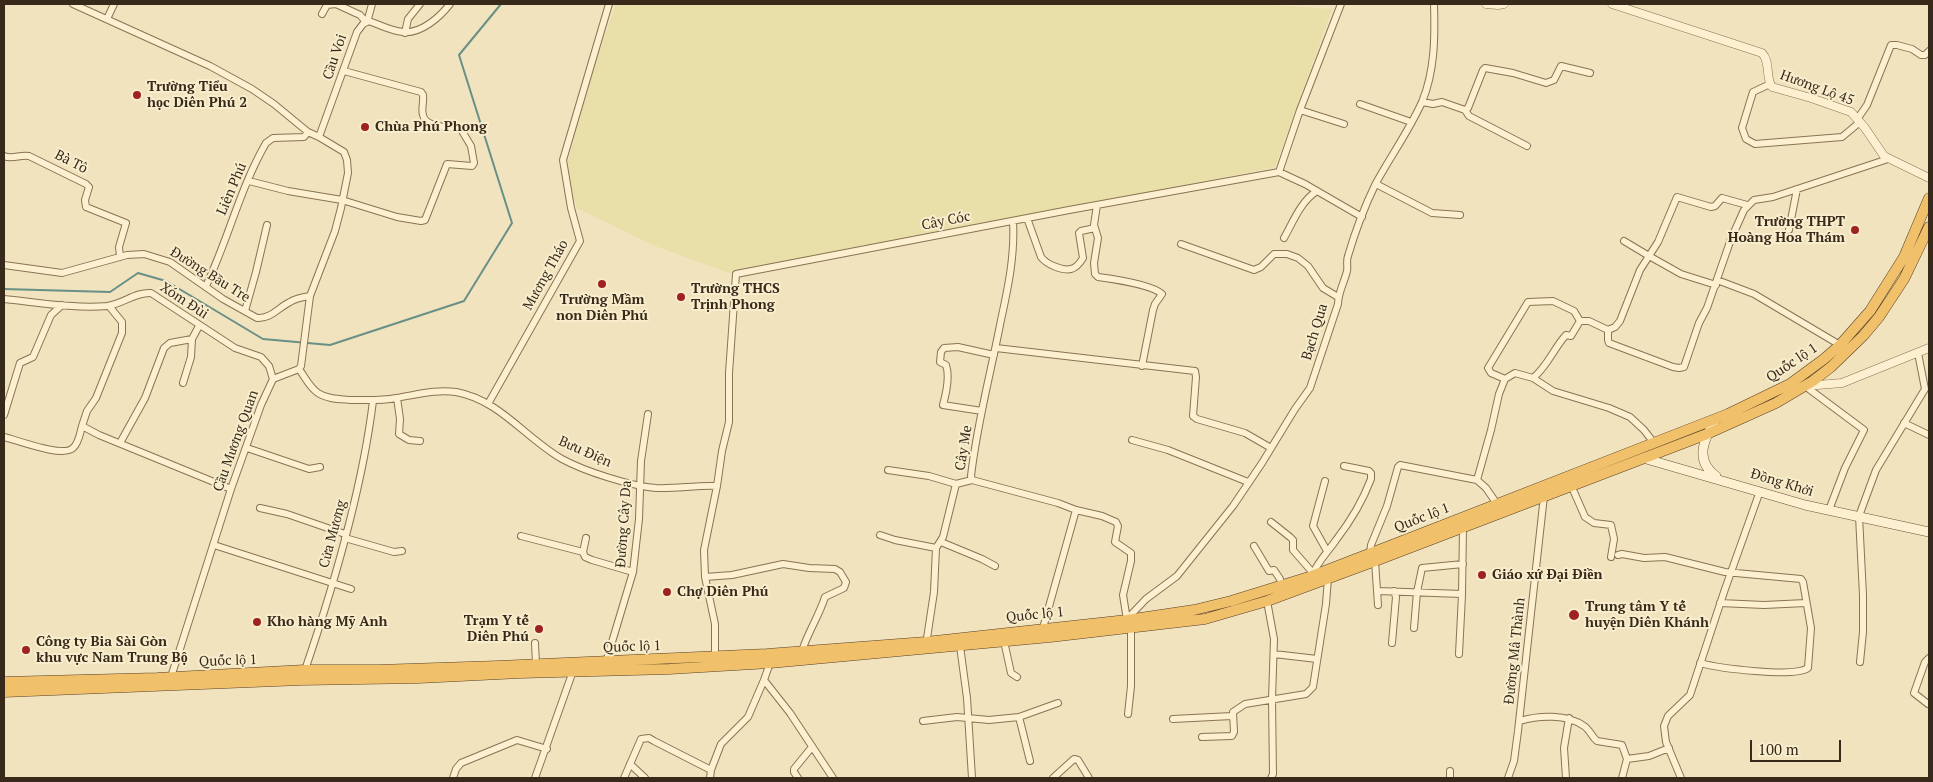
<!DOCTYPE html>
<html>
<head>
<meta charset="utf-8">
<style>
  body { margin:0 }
  #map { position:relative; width:1933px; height:782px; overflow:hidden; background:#f1e3bd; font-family:"PT Serif",serif }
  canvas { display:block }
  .frame { position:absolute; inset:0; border:5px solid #382a1b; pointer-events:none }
  .scale { position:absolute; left:1750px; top:740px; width:91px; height:22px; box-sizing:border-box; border:2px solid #382a1b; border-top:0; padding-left:6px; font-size:15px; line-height:18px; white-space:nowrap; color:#382a1b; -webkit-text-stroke:4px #f8edcd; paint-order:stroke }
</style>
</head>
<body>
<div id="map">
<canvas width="1933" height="782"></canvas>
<div class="frame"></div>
<div class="scale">100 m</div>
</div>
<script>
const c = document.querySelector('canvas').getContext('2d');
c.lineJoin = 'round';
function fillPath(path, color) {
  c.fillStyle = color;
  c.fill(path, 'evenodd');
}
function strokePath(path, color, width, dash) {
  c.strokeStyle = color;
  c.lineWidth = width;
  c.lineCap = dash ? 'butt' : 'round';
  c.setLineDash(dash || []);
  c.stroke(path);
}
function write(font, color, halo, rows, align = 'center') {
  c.font = font + ' "PT Serif",serif';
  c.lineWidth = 4;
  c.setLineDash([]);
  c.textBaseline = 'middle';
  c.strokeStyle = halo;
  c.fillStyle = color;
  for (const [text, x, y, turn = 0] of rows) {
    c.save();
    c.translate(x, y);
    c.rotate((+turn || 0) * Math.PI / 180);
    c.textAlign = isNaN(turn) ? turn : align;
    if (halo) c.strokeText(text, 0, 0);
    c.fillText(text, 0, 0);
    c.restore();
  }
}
const farmland = new Path2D(`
  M616 4H1253L1332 9 1275 167 1096 203 729 273 655 246 577 208 572 192 568 162 591 75Z`);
const stream = new Path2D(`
  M4 289 110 292 138 273 166 281 263 339 330 345 464 301 512 223 459 55 501 4`);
const minor = new Path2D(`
  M73 4 210 66 252 89 274 104 308 132 319 137 344 152 347 160 348 173 341 208 335 231 310 296 301 366 299 369 273 379 261 405 231 489 171 677
  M336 4 360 15 366 22
  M322 14 327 5 336 4
  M107 19 114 4
  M369 21 368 19 372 4
  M405 33 408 19 420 4
  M1770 84 1753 92 1742 128 1746 139 1755 144 1842 137 1860 122
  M1422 102 1433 104 1442 102 1465 110 1469 116 1527 146
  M1360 104 1411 122
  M1300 110 1344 124
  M1465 110 1468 108 1483 70 1485 68 1513 73 1546 83 1554 80 1561 66 1590 73
  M1858 118 1867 105 1891 45H1897L1912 49 1921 55H1925L1929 51
  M319 137 357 32 363 24 369 21C380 25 391 31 403 32 421 34 440 17 450 4
  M4 156C13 160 20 154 29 156L86 184 89 187 85 200 86 207 126 223 119 247 120 257
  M1279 172 1300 110 1341 4
  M249 181 288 191 342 200 397 217 421 221 425 220 447 164 472 166 474 163 471 146 462 131 459 128C450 127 425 128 423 115 421 109 424 102 423 95L421 92 344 71
  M1376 184 1432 213 1460 215
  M1097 205 1094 225 1098 238 1094 263 1095 274 1098 277C1113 279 1152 285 1162 294L1155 304 1153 310 1142 366
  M1027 218 1041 257C1046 264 1062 271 1071 269 1076 268 1080 263 1083 258L1079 233 1081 231 1095 228
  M1013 221C1015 255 1008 288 1001 320 991 372 977 423 971 476L972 480 1058 503 1076 510 1043 628
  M1789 230 1797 189
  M1284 238C1293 222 1301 201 1317 191
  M1624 241 1649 256 1658 242 1677 197 1711 207 1715 206 1722 198 1747 205
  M1181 244 1254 270 1261 267 1274 254H1287L1298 258 1308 266 1323 288 1338 297
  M4 265 62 273 127 255 144 254 170 262 223 299 257 318C271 319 279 307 290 302 296 298 303 297 310 296
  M1717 280 1754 294 1840 345
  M206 286C228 240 240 188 266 143L273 138 304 137 308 132
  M4 299C35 302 76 309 107 306 123 304 135 292 151 293L235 348 261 357 269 366 273 379
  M109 306 122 322V333L96 398 87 411 82 426 99 435 231 489
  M245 311 256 272 267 225
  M1608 330V340L1609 343 1673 367 1679 368 1684 367 1699 323 1707 308 1731 239 1744 210 1754 200 1773 197 1888 159
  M996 348 1195 371 1196 377 1193 416 1197 419 1245 433 1271 448
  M299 369C305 377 309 387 318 393 327 399 339 399 351 400 366 400 381 401 396 398 416 395 436 389 456 392 500 400 525 438 562 459 584 471 630 486 656 488 676 489 696 485 717 486L704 550 705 577 715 624V657
  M1533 378 1553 391 1609 408 1630 417 1644 430 1654 443
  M1505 379 1491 373 1488 368 1528 302 1553 301 1574 311 1580 321
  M183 383 191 357 192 339
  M1805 386 1864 430 1845 468 1829 510
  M397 398 400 419 399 434 409 440 420 441
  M488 404 580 241 571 208 563 160 609 4
  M982 411 943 405C946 394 950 376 946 365L940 362 941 352 944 348 958 347 994 355
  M4 415 20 363 33 357 51 315 62 305
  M1904 423 1929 435
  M4 437C17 440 63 458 73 448 79 443 80 433 82 426
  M1132 440 1168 450 1248 482
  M120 443 145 398 164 348 170 343 192 339 199 326
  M247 448 309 469 320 467
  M888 470 929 476 956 484
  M1325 481 1313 526 1327 551
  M1571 485 1585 517 1594 523 1611 525 1614 539 1611 557
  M717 486 722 451 729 422V373L736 274 1069 210 1279 172 1305 184 1362 217
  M1497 504 1486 488 1477 480 1491 430 1499 394 1505 379 1515 373 1533 378C1547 367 1554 348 1566 335L1571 336 1580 321H1589L1608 330 1615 327 1620 321 1640 270 1649 256 1681 274 1716 285
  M260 508 287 514 345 534
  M1076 510 1102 516 1116 522 1118 526 1115 542 1131 553V561L1123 595 1127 620
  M1271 522 1290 537 1293 540V550L1313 573
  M880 535 895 540 936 548
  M521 536 583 552
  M345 538 394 552 402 551
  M586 538 583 552 585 557 592 560 633 572
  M941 542 982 559 995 566
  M214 545 351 589
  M1254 546 1269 571 1274 570 1280 579 1282 586
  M1370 553 1371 545 1387 506 1398 467 1400 465 1477 480
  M1618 555 1622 554 1644 558 1665 557 1725 572 1801 579 1803 582 1811 628 1808 668C1794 678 1718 668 1700 663
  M1375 561 1378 605
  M1312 576C1317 562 1328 552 1336 540 1350 522 1363 500 1371 479V473L1369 471 1344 466
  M705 577 732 575 783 564 809 568 835 569 840 572 846 582 844 588 825 597C819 616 808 632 802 651
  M1378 591 1462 594
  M1267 601 1274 639 1272 699 1273 774 1271 778
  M1720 603 1764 605 1806 603
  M1127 619 1146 599 1177 576 1233 506 1262 463 1295 409 1310 388 1338 304C1338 293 1344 283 1347 271 1348 266 1346 261 1348 256 1355 232 1364 208 1375 185 1390 157 1409 131 1422 102 1435 71 1435 36 1434 4
  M1414 628 1417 592 1422 568 1463 564
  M1004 641 1011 673 1017 677
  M535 643 536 664
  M1392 643 1396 597 1394 591
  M926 645 934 592 936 548 943 537 956 484 972 480
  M960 646 967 698 972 778
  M1274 654 1317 659
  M1459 654 1462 595 1463 527
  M606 662 633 572 639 519 641 461 648 414
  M1860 662 1863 632V595L1859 516 1876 470 1925 389 1918 353
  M770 663 764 680 790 713 833 778
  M305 670C334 585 362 491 373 401
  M1928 704 1914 693 1925 662 1929 658
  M1128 714 1131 686V628
  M1019 717 1030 761
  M1173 719 1232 716
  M923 721 957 717 989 720 1019 717 1058 703
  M1520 721C1539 715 1567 714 1584 726 1590 730 1592 737 1597 741L1622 745 1627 759
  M1202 737 1232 736 1234 732 1233 712 1245 704 1306 694 1313 687 1326 604 1328 578
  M1627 759 1649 756 1669 748
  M630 764 645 778
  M453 778 456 769 461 763 517 740 547 749
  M535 778 573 671
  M624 778 641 739 649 738 654 741 711 770
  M710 778 711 770 721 744 748 717 764 680
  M798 778 794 772V769L812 747
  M1053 778 1074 759 1078 760 1089 778
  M1450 778V771
  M1508 778 1514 761 1518 731 1544 496
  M1566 778 1564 748 1569 718
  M1622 778 1627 759
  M1681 778 1666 742 1664 726 1668 716 1690 695 1725 589 1760 491`);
const tertiary = new Path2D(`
  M1486 4 1498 5 1504 4
  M1612 4 1762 53C1771 62 1765 77 1772 87L1811 98 1851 112 1865 128 1884 156 1929 178
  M1805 386 1842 383 1929 348`);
const secondary = new Path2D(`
  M1643 458 1805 505 1929 532
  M1716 476C1693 460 1705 437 1716 419`);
const trunk = new Path2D(`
  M4 682 157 678 305 670H378L498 666 767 654 926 642 1127 620 1194 610 1231 601 1312 576 1418 535 1728 414 1790 384 1824 359 1840 345 1870 311 1904 257 1929 198
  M4 692 301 680 419 678 520 673 669 669 770 663 1050 637 1205 619 1267 601 1375 561 1707 434 1776 403 1813 381 1831 367 1864 335 1879 317 1904 279 1929 227`);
const markers = [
  [137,95,5,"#9e221f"],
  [365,127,5,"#9e221f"],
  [1855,230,5,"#9e221f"],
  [602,284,5,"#9e221f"],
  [681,297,5,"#9e221f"],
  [1482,575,5,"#9e221f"],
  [667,592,5,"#9e221f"],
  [1574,615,6,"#9e221f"],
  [257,622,5,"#9e221f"],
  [539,629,5,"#9e221f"],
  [26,650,5,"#9e221f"]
];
const streetNames = [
  ["Cầu Voi",335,57,-71],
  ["Hương Lộ 45",1817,88,20],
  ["Bà Tô",71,162,27],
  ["Liên Phú",232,189,-67],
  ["Cây Cóc",946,221,-11],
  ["Đường Bầu Tre",210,275,32],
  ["Mương Tháo",546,275,-61],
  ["Xóm Đùi",184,301,33],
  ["Bạch Qua",1315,332,-73],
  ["Quốc lộ 1",1792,363,-34],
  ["Cầu Mương Quan",236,441,-70],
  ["Cây Me",964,448,-81],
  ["Bưu Điện",585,452,24],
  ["Đồng Khởi",1782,483,17],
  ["Quốc lộ 1",1422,518,-21],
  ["Đường Cây Da",624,524,-86],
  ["Cửa Mương",333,534,-75],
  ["Quốc lộ 1",1035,615,-6],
  ["Quốc lộ 1",632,647,-2],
  ["Đường Mâ Thành",1515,651,-84],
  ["Quốc lộ 1",228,661,-2]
];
const poiNames = [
  ["Trường Tiểu",147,87],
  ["học Diên Phú 2",147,103],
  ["Chùa Phú Phong",375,127],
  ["Trường THPT",1845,222,"right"],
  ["Hoàng Hoa Thám",1845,238,"right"],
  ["Trường THCS",691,289],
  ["Trịnh Phong",691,305],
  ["Trường Mầm",602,300,"center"],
  ["non Diên Phú",602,316,"center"],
  ["Giáo xứ Đại Điền",1492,575],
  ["Chợ Diên Phú",677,592],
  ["Trung tâm Y tế",1585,607],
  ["huyện Diên Khánh",1585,623],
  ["Trạm Y tế",529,621,"right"],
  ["Diên Phú",529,637,"right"],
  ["Kho hàng Mỹ Anh",267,622],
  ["Công ty Bia Sài Gòn",36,642],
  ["khu vực Nam Trung Bộ",36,658]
];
fillPath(farmland, '#e8dfa9');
strokePath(stream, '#689087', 2);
strokePath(minor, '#8a7354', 8);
strokePath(tertiary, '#8a7354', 9);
strokePath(secondary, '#6c5438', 10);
strokePath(trunk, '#574029', 11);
strokePath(minor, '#fcf0d0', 6);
strokePath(tertiary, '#fcf0d0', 8);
strokePath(secondary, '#fcf0d0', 9);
strokePath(trunk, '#f1c06a', 10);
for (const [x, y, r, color] of markers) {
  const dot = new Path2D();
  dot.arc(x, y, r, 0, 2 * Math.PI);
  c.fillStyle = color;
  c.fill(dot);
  strokePath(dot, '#f8edcd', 2);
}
write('14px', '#382a1b', '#f8edcd', streetNames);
write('bold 14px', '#382a1b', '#f8edcd', poiNames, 'left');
</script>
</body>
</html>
